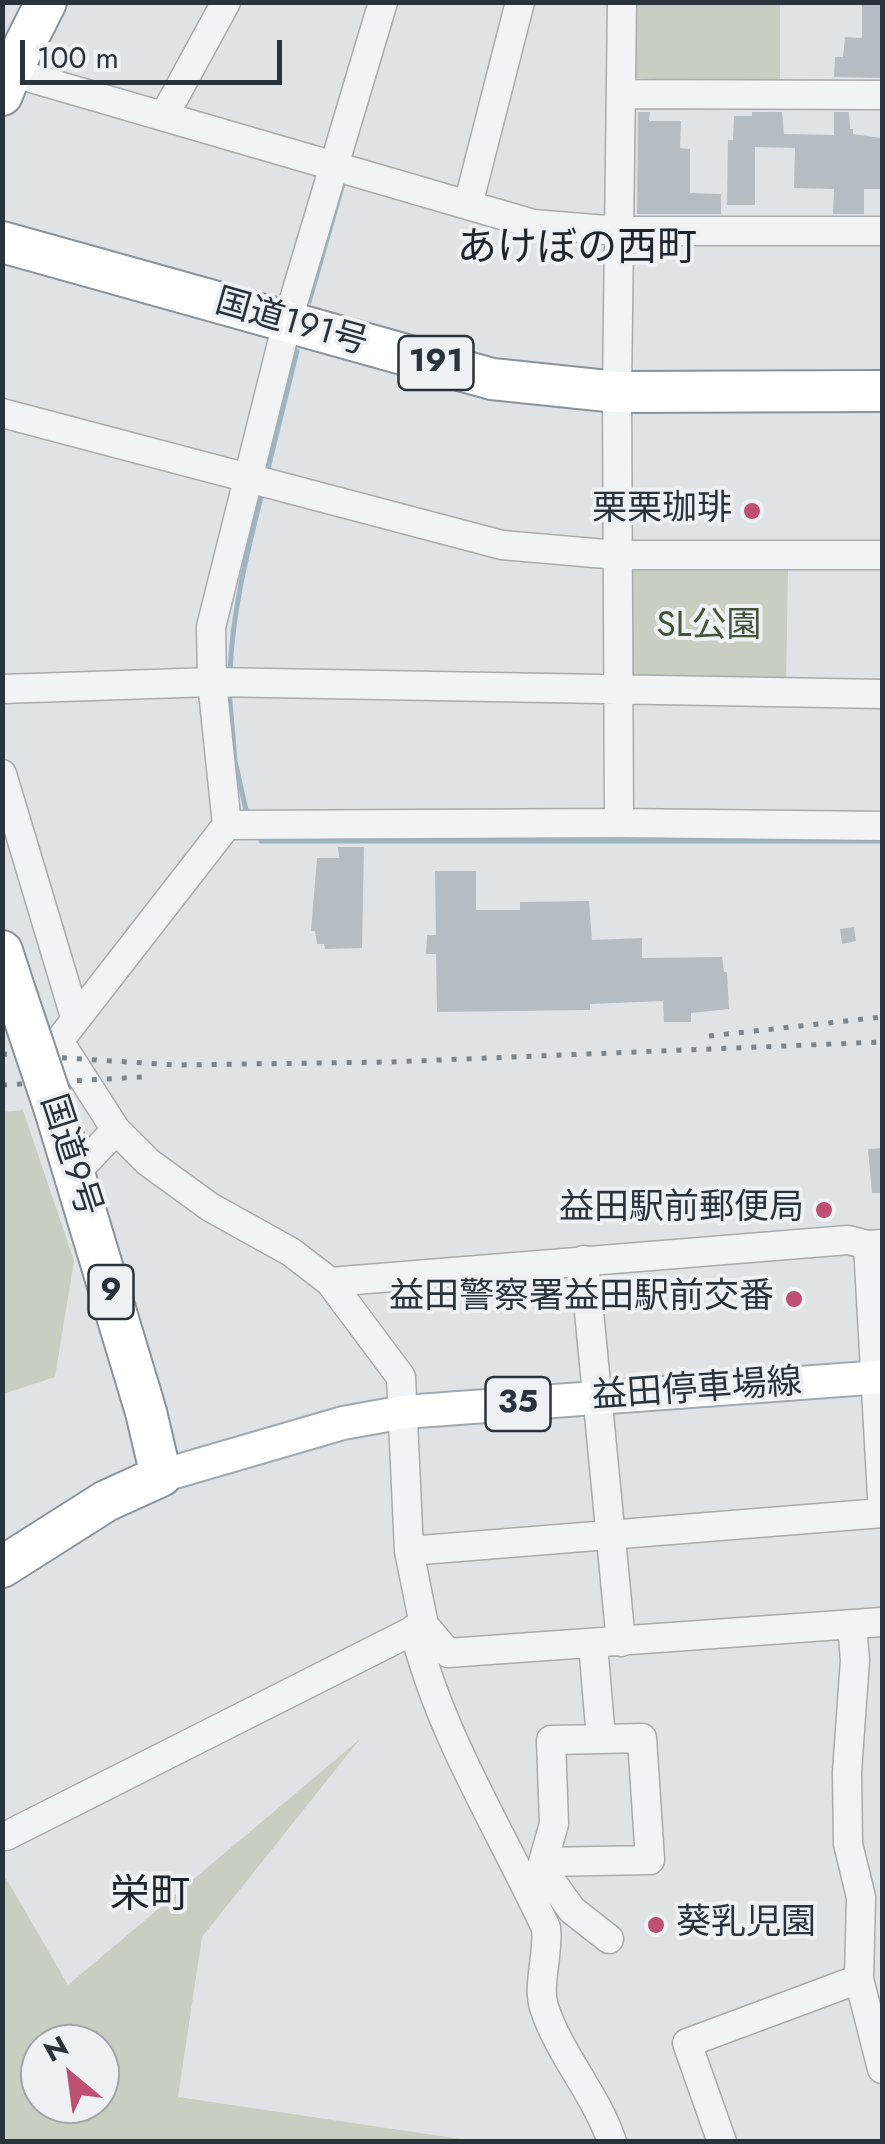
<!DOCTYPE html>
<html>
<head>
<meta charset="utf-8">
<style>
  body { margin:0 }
  #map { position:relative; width:885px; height:2144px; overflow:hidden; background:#dfe3e6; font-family:Jost,sans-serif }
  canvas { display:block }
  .frame { position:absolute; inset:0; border:5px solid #29333b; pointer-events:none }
  .north { position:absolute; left:20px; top:2024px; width:100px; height:100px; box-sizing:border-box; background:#eef1f4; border:2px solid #9fa5aa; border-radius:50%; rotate:331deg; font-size:28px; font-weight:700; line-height:40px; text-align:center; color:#29333b }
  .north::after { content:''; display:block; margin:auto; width:35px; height:45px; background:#be5173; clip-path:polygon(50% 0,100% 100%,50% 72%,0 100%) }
  .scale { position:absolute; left:20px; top:40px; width:262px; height:45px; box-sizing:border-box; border:5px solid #29333b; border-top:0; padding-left:12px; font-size:30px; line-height:35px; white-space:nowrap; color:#29333b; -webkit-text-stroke:8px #eef1f4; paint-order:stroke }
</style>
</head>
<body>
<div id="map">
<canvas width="885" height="2144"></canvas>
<div class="frame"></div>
<div class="north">N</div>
<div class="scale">100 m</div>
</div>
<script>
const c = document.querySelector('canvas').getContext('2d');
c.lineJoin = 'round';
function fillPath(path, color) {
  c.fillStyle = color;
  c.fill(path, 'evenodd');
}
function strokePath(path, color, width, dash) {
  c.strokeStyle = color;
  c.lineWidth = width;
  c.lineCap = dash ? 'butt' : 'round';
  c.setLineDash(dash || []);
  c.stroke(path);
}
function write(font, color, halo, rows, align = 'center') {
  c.font = font + ' Jost,"Noto Sans JP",sans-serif';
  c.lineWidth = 8;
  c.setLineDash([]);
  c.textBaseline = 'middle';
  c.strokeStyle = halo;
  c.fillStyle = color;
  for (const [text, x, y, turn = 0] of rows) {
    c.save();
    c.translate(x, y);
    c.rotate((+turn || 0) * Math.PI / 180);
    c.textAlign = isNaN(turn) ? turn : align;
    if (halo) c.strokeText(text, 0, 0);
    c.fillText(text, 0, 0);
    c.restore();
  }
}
const green = new Path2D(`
  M635 3H780V85L634 78Z
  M632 568 788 569 786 687 630 686Z
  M23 1110 74 1261 55 1377 3 1394V1112Z
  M360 1739 202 1937 178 2097 474 2141H3V1873L68 1985ZM40 2044H100V2104H40Z`);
const stream = new Path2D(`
  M309 302 344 180
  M267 473 297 351
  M230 674C232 612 247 553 262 493
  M229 690 235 761 246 810
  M261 841H882`);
const building = new Path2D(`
  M862 2H882V78L834 77 835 57H843L845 37 862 38Z
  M638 112H650L649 121H681L680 148 690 149V193L721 194V214H637Z
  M752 112H782L784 134 834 135V112H849L850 129H853V134L882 138V189H864V214H833L834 189 794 188 795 148 755 147V205H727L728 140H733L734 116H752Z
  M338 847H364L362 948 325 949 324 944H317L315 931H311L317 858H339Z
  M435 871H476V910H520V902L589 901 592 940 642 938V958L722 957 724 972H727L729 1009 691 1013V1022H664L663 1001 590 1004V1010L437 1012 436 954H426L427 935H436Z
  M854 927 856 941 842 944 840 929Z
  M882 1148V1193H872L868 1149Z`);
const minor = new Path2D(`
  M383 2 287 323 211 627 212 682 227 825 59 1041 116 1130 148 1162 210 1207 291 1252 330 1282 401 1377 409 1551 424 1625 448 1653 882 1622
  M11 72 533 224 619 231H882
  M621 94 882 95
  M164 116 226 2
  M468 205 520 2
  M2 413 502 545 617 555H882
  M2 689 212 682 882 694
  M2 774 75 1017
  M619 823 617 392 622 2
  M227 825 619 823 882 826
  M75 1173 116 1130
  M868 1245 882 1497
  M584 1260 621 1642
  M330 1282 848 1240 868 1245 882 1244
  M409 1551 882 1513
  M852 1626 855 1660 847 1772 848 1844 861 1897 859 1979 882 2069
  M414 1629C440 1735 500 1829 546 1928 549 1954 537 1985 544 2007 559 2054 596 2094 612 2142
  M601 1739 551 1740 554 1824 543 1862 546 1874 572 1910 609 1939
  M6 1836 424 1625
  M543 1862 650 1860 642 1738 601 1739 593 1644
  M722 2142 687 2043 859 1979`);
const major = new Path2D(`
  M161 1476 343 1423 404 1412 882 1377`);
const highway = new Path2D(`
  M2 95 11 72 46 2
  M2 242 492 379 617 392 882 391
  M2 951 15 991
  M2 1567 106 1501 161 1476 146 1412 55 1110`);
const rail = new Path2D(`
  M709 1036 882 1017
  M2 1054 176 1065 390 1062 882 1042
  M2 1085 142 1077`);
const highwayBridge = new Path2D(`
  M15 991 55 1110`);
const markers = [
  [752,511,10,"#be5173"],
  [824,1210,10,"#be5173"],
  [794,1299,10,"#be5173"],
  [656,1925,10,"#be5173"]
];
const shields = [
  [436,363,75],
  [111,1292,45],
  [518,1404,65]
];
const shieldNames = [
  ["191",436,363],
  ["9",111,1292],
  ["35",518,1404]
];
const streetNames = [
  ["国道191号",291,324,16],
  ["国道9号",69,1156,72],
  ["益田停車場線",697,1391,-4]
];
const poiNames = [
  ["栗栗珈琲",732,511],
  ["益田駅前郵便局",804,1210],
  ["益田警察署益田駅前交番",774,1299],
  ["葵乳児園",676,1925,"left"]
];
const parkNames = [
  ["SL公園",709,628]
];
const quarterNames = [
  ["あけぼの西町",577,250],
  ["栄町",150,1897]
];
fillPath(green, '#c7cfc1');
strokePath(stream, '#9db5c2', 5);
fillPath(building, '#b6bdc2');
strokePath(minor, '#a5abaf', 31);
strokePath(major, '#9fa9b1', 36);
strokePath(highway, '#88939b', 44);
strokePath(minor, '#f1f3f5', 28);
strokePath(major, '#fff', 32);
strokePath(highway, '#fff', 40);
strokePath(rail, '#7a858e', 5, [5, 10]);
strokePath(highwayBridge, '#88939b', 44, []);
strokePath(highwayBridge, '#fff', 40);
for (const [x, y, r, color] of markers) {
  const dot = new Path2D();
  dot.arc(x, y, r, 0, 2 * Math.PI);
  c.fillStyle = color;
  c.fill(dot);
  strokePath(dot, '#eef1f4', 4);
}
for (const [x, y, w] of shields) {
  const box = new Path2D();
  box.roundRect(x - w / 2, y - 27, w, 54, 8);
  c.fillStyle = '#eef1f4';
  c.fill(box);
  strokePath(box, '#29333b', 2.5);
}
write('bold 32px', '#29333b', null, shieldNames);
write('35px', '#29333b', '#eef1f4', streetNames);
write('35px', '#29333b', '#eef1f4', poiNames, 'right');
write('35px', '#435538', '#eef1f4', parkNames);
write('40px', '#1c242c', '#eef1f4', quarterNames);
</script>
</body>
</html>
